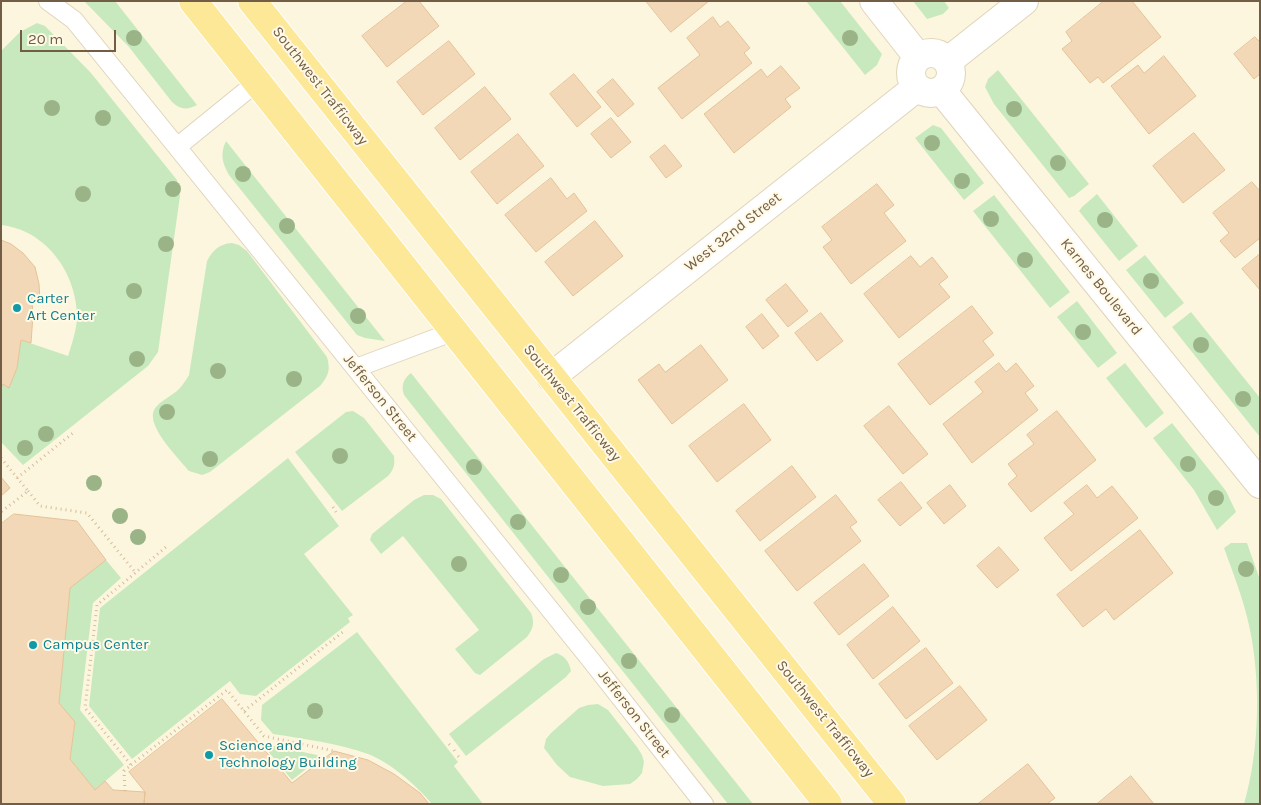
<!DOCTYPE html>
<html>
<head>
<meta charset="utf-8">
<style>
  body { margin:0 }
  #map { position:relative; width:1261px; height:805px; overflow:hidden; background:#fcf6df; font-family:Karla,sans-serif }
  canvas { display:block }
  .frame { position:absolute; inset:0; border:2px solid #725e47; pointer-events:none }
  .scale { position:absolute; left:20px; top:30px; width:96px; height:22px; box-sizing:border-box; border:2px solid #725e47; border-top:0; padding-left:6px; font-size:15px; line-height:18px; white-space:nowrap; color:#725e47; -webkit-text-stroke:4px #fff9e5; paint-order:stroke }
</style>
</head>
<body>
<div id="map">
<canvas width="1261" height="805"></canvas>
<div class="frame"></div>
<div class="scale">20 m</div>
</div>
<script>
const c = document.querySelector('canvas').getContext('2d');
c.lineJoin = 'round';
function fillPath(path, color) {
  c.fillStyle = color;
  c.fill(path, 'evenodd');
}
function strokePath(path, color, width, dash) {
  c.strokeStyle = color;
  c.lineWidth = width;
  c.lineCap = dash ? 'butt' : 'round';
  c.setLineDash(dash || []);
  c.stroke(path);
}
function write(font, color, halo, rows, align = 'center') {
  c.font = font + ' Karla,sans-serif';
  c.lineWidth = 4;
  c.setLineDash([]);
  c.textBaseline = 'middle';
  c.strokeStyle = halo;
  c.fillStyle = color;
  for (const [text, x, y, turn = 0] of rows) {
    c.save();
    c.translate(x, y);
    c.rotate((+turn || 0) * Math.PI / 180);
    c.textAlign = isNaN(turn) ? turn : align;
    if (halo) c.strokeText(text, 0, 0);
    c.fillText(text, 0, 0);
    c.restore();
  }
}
const green = new Path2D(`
  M84 1H115L197 105C187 110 181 110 172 102L129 47Z
  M806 1H840L882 54 877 65 865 75Z
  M913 1H944L949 8 943 14 927 19Z
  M37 23 45 26 91 73 177 180 180 196 158 352 148 366 23 465 1 442V388L3 384 9 387 17 368 21 340 68 356C72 344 76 331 77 319 78 275 47 230 1 225V51L20 32Z
  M998 70 1089 184 1074 196 1069 198 994 104 985 87 988 79Z
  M933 125 941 128 984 183 964 200 915 138Z
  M226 141 385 341 365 338 357 335 229 175C222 163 220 153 226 141Z
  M1097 194 1138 246 1119 261 1079 211 1082 207Z
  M994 195 1070 292 1050 308 973 211Z
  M232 243 239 245 247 251 327 357C331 371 328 376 320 386L210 472 202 475 189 471C179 458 142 423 156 407 162 400 171 396 178 390 182 386 186 380 189 375L207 261C213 250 219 244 232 243Z
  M1145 255 1184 303 1165 318 1126 270Z
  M1077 301 1117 353 1098 368 1057 317Z
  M1191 312 1260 398V437L1172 327Z
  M1125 363 1164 413 1146 428 1106 378Z
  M411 373 753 804H728L404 395C401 386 403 379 411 373Z
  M353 411 364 418 394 456C395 465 394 469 388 476L342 511 295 452 346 412Z
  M1172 423 1226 491 1236 512 1217 530 1194 490 1153 438Z
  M288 458 339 526 304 554 353 615 348 618 350 622 256 696 240 694 230 681 132 759 89 706 100 608Z
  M424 495H433L441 499 531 613C535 623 533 629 527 637L480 675 475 673 455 649 479 630 403 536 381 554 370 540 372 534 414 500Z
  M1231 543H1247L1260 580V804H1244C1260 749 1261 680 1249 625 1243 598 1233 573 1224 548Z
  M106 560 121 578 93 603 80 710 124 765 95 790 70 759 75 723 59 703 70 588Z
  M357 632 458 762 454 766 483 804H432C416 785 391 763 368 754 338 743 304 739 273 734L261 720 262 705Z
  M556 653C565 656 569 661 571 671L566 677 466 756 449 734 544 659Z
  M598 704 608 710 637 747 642 755 644 762 642 773 637 779 630 784 603 786 570 777 557 765 544 748 546 739 551 733 579 708 588 705Z
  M261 743 317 755 320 758 292 780Z`);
const building = new Path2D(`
  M407 1H419L439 26 387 67 362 36Z
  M646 1H709L671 32Z
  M1104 1H1132L1161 37 1103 83 1098 77 1090 83 1062 49 1072 41 1066 32Z
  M713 17 720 27 728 21 750 48 744 53 752 63 682 119 658 88 700 55 687 38Z
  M1255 37 1260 42V74L1254 79 1234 54Z
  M449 41 475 74 423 115 397 82Z
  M1164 56 1196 96 1149 134 1111 86 1138 65 1144 73Z
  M781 66 800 88 785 99 791 107 734 153 704 114 761 69 767 77Z
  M574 74 601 107 577 127 550 94Z
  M613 79 634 104 618 117 597 92Z
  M485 87 511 119 460 160 435 128Z
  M611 118 631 142 611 158 591 134Z
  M1194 133 1225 170 1183 203 1153 166Z
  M518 134 544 166 497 204 471 172Z
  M665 145 682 166 666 178 650 157Z
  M551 178 567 199 574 193 587 211 536 252 505 215Z
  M1252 182 1260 191V238L1235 258 1220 241 1229 233 1213 213Z
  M877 184 894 205 884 213 906 241 851 284 823 247 832 240 822 227Z
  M595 221 623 256 573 296 545 262Z
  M1 240 11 244 23 253 35 267 39 284 40 300 32 302 33 315 31 343 21 340 17 368 9 388 3 384 1 388Z
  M1260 254V290L1242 269Z
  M911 256 920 267 932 257 948 277 939 284 950 297 899 338 864 294Z
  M786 284 808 311 788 327 766 300Z
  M972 306 993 333 983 341 994 355 930 405 898 364Z
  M821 313 843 341 817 361 795 333Z
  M762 314 779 336 763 349 746 327Z
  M701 345 728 380 672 424 638 380 659 364 665 372Z
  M999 363 1006 372 1016 363 1034 386 1025 393 1038 410 972 463 943 424 983 392 975 382Z
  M744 404 771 440 717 482 689 446Z
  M889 406 928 454 903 474 864 426Z
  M1057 411 1096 460 1031 512 1008 484 1017 476 1008 464 1034 444 1027 435Z
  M792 466 816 497 760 541 736 511Z
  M1 477 10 488 1 496Z
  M901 482 922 508 900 526 878 500Z
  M950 485 966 506 944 524 927 503Z
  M1087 485 1097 498 1112 486 1138 518 1071 571 1044 538 1074 514 1064 503Z
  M836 495 857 522 850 527 861 541 797 591 765 551Z
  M14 514 77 521 106 560 70 588 59 703 75 722 70 759 95 790 105 781 113 790 145 792 144 804H1V524Z
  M1140 530 1173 573 1114 620 1106 609 1083 627 1057 595Z
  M999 547 1019 570 997 588 977 566Z
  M864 564 889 596 839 635 814 603Z
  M893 607 920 641 873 679 847 645Z
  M926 648 953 683 906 719 879 684Z
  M960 686 987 720 937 760 909 726Z
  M222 699 292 783 334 751 368 760 394 774 420 793 429 804H144L145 792 129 772Z
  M1028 764 1055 798 1047 804H978Z
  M1131 776 1154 804H1097Z`);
const path = new Path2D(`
  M1 458 28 491 1 512
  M17 478 73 433
  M28 491 40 506 87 513 135 572
  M333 507 336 512
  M244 711 344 631
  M449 744 452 747
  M454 750 455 752
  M458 756 460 758
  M131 765 227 690 264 736 334 751
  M125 791 124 771 131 765 85 708 97 605 166 547`);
const service = new Path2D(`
  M48 1 74 20 177 147 590 659 704 804
  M177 147 257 82
  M356 368 455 331`);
const minor = new Path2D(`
  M874 1 918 57
  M911 73a20 20 0 1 1 40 0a20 20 0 1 1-40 0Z
  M948 61 1024 1
  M942 91 1260 484
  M551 377 916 88`);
const primary = new Path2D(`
  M193 1 828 804
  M252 1 892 804`);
const trees = [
  [134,38],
  [850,38],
  [52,108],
  [1014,109],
  [103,118],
  [932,143],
  [1058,163],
  [243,174],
  [962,181],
  [173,189],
  [83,194],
  [991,219],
  [1105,220],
  [287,226],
  [166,244],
  [1025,260],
  [1151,281],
  [134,291],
  [358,316],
  [1083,332],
  [1201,345],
  [137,359],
  [218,371],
  [294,379],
  [1243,399],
  [167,412],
  [46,434],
  [25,448],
  [340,456],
  [210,459],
  [1188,464],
  [474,467],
  [94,483],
  [1216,498],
  [120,516],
  [518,522],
  [138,537],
  [459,564],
  [1246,569],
  [561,575],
  [588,607],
  [629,661],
  [315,711],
  [672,715]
];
const markers = [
  [17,308,5,"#0f9aa8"],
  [33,645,5,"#0f9aa8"],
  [209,755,5,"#0f9aa8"]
];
const streetNames = [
  ["Southwest Trafficway",320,86,52],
  ["West 32nd Street",733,232,-38],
  ["Karnes Boulevard",1101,287,51],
  ["Jefferson Street",380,398,51],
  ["Southwest Trafficway",572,403,51],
  ["Jefferson Street",634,714,52],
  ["Southwest Trafficway",825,719,51]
];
const cultureNames = [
  ["Carter",27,299],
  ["Art Center",27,316],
  ["Campus Center",43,645],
  ["Science and",219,746],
  ["Technology Building",219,763]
];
fillPath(green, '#c8e9be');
fillPath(building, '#f2d8b7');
strokePath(building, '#e4c297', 1);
strokePath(service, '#e0d3bb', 20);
strokePath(minor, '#e0d3bb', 30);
strokePath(primary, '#fff', 30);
strokePath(path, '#d6bc9a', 3, [1, 4]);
strokePath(service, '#fff', 18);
strokePath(minor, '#fff', 28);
strokePath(primary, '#fce896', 28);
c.fillStyle = '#9ab488';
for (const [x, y] of trees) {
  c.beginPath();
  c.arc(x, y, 8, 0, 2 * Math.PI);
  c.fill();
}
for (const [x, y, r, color] of markers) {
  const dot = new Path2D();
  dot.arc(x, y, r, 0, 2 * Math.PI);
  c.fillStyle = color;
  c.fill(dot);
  strokePath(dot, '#fff9e5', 2);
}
write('15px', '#725e47', '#fff9e5', streetNames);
write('15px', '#0d838f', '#fff9e5', cultureNames, 'left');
</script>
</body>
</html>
